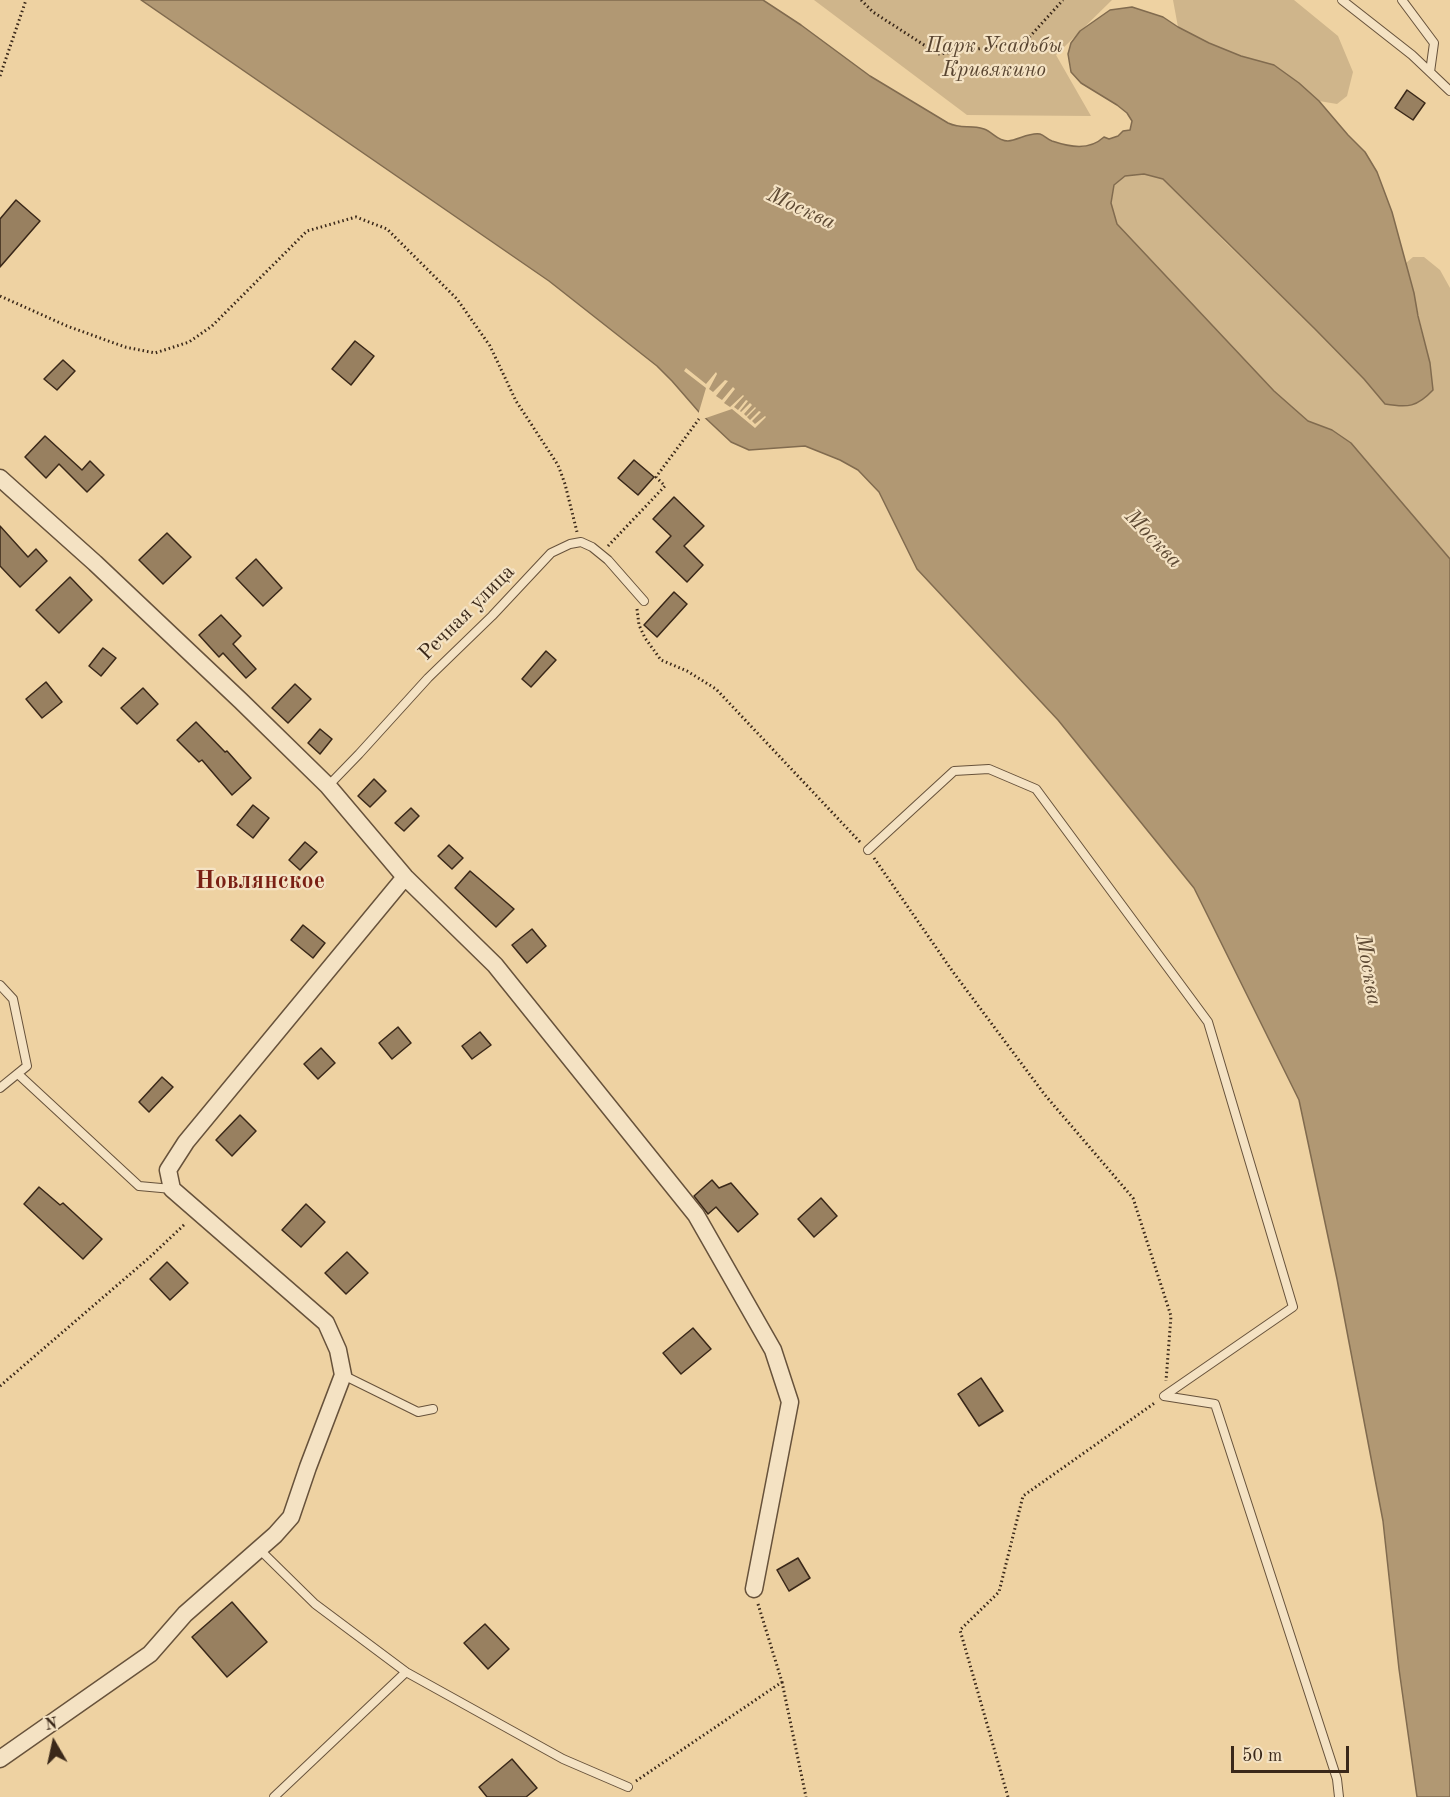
<!DOCTYPE html>
<html>
<head>
<meta charset="utf-8">
<style>
  body { margin:0 }
  #map { position:relative; width:1450px; height:1797px; overflow:hidden; background:#eed2a2; font-family:"Old Standard TT",serif }
  canvas { display:block }
  .north { position:absolute; left:24px; top:1713px; width:60px; height:60px; -webkit-text-stroke:4px #f4e2c3; paint-order:stroke; rotate:351deg; font-size:16px; font-weight:700; line-height:24px; text-align:center; color:#3a2819 }
  .north::after { content:''; display:block; margin:auto; width:21px; height:27px; background:#3a2819; clip-path:polygon(50% 0,100% 100%,50% 72%,0 100%) }
  .scale { position:absolute; left:1231px; top:1746px; width:118px; height:27px; box-sizing:border-box; border:3px solid #3a2819; border-top:0; padding-left:8px; font-size:18px; line-height:21px; white-space:nowrap; color:#3a2819; -webkit-text-stroke:4px #f4e2c3; paint-order:stroke }
</style>
</head>
<body>
<div id="map">
<canvas width="1450" height="1797"></canvas>
<div class="north">N</div>
<div class="scale">50 m</div>
</div>
<script>
const c = document.querySelector('canvas').getContext('2d');
c.lineJoin = 'round';
function fillPath(path, color) {
  c.fillStyle = color;
  c.fill(path, 'evenodd');
}
function strokePath(path, color, width, dash) {
  c.strokeStyle = color;
  c.lineWidth = width;
  c.lineCap = dash ? 'butt' : 'round';
  c.setLineDash(dash || []);
  c.stroke(path);
}
function write(font, color, halo, rows, align = 'center') {
  c.font = font + ' "Old Standard TT",serif';
  c.lineWidth = 4.5;
  c.setLineDash([]);
  c.textBaseline = 'middle';
  c.strokeStyle = halo;
  c.fillStyle = color;
  for (const [text, x, y, turn = 0] of rows) {
    c.save();
    c.translate(x, y);
    c.rotate((+turn || 0) * Math.PI / 180);
    c.textAlign = isNaN(turn) ? turn : align;
    if (halo) c.strokeText(text, 0, 0);
    c.fillText(text, 0, 0);
    c.restore();
  }
}
const green = new Path2D(`
  M814 0H1112L1056 55 1091 116 967 115Z
  M1173 0H1294L1338 36 1353 72 1347 96 1337 104 1319 101 1299 83 1274 65 1241 56 1209 43 1178 27Z
  M1144 174 1163 179 1190 205 1226 243 1315 329 1364 379 1385 404C1408 408 1417 407 1433 390L1430 363 1406 263 1413 257H1424L1440 270 1450 288V559L1351 443 1332 430 1308 421 1274 391 1117 224 1111 203 1114 185 1125 176Z`);
const water = new Path2D(`
  M141 0H763L801 25 870 76 948 123C963 130 969 124 984 129 993 132 997 141 1008 141 1018 140 1030 132 1040 134 1044 135 1047 139 1052 141 1070 147 1089 151 1104 137L1109 139 1118 136 1123 131 1130 130 1132 121 1127 113 1117 105 1081 83 1071 72 1068 54 1071 43 1080 31 1110 10 1132 7 1163 17 1178 27 1209 43 1241 56 1274 65 1299 83 1319 101 1348 135 1365 152 1377 172 1392 212 1414 293 1418 316 1430 363 1433 390C1417 407 1408 408 1385 404L1364 379 1315 329 1163 179 1144 174 1125 176 1114 185 1111 203 1117 224 1274 391 1308 421 1332 430 1351 443 1450 559V1797H1417L1399 1669 1383 1521 1337 1279 1299 1100 1194 888 1058 720 917 569 879 492 858 470 840 460 805 446 749 450 731 442 699 412 672 381 657 366 549 281Z`);
const pier = new Path2D(`
  M686 368 706 384 716 372 717 374 709 389 713 392 725 380 728 381 716 396 722 400 733 387 735 389 724 403 730 407 743 395 744 396 734 407 738 410 746 400 748 401 740 411 741 412 750 403 752 405 744 414 746 416 755 407 756 408 747 417 750 420 759 411 761 412 752 421 755 424 765 416 766 417 755 428 732 409 703 419 698 415 706 388 684 371Z`);
const building = new Path2D(`
  M1407 90 1425 103 1413 120 1395 108Z
  M16 200 40 221 0 267V219Z
  M355 341 374 356 351 385 332 369Z
  M63 360 75 371 57 390 44 379Z
  M45 436 82 470 90 461 104 475 87 492 59 464 46 478 25 457Z
  M634 460 654 477 638 495 618 478Z
  M674 497 704 526 684 546 703 565 687 582 656 552 671 536 653 519Z
  M0 526 28 557 36 549 47 561 20 587 0 566Z
  M167 533 191 557 163 584 139 560Z
  M256 559 282 588 263 606 236 578Z
  M70 577 92 600 59 633 36 610Z
  M674 592 687 604 657 637 644 625Z
  M221 615 241 636 233 644 256 669 246 678 223 653 219 657 199 635Z
  M103 648 116 658 101 676 89 666Z
  M546 651 556 660 531 687 522 679Z
  M46 682 62 702 42 718 26 699Z
  M295 684 311 699 288 723 272 708Z
  M143 688 158 704 137 724 121 708Z
  M196 722 225 752 227 751 251 778 232 795 202 760 199 762 177 740Z
  M320 729 332 739 320 754 308 743Z
  M374 779 386 791 370 807 358 796Z
  M253 805 269 818 253 838 237 825Z
  M411 808 419 816 404 831 395 823Z
  M305 842 317 852 300 870 289 860Z
  M449 845 463 858 452 869 438 856Z
  M470 871 514 909 496 927 455 888Z
  M303 925 325 943 313 958 291 940Z
  M532 929 546 946 527 963 512 945Z
  M398 1027 411 1043 392 1059 379 1043Z
  M480 1032 491 1045 472 1059 462 1046Z
  M321 1048 335 1063 318 1079 304 1064Z
  M162 1077 173 1087 149 1112 139 1102Z
  M240 1115 256 1131 232 1156 216 1140Z
  M712 1180 719 1188 731 1183 758 1214 738 1232 716 1207 708 1214 694 1196Z
  M39 1187 60 1205 63 1203 102 1239 83 1259 24 1204Z
  M821 1198 837 1216 814 1237 798 1219Z
  M306 1204 325 1222 301 1247 282 1230Z
  M347 1252 368 1273 346 1294 325 1273Z
  M167 1262 188 1283 170 1300 150 1279Z
  M693 1328 711 1349 681 1374 663 1353Z
  M981 1378 1003 1411 979 1426 958 1394Z
  M798 1558 810 1578 789 1591 777 1570Z
  M232 1602 267 1642 227 1677 192 1637Z
  M485 1624 509 1649 488 1669 464 1643Z
  M512 1759 537 1788 526 1797H487L479 1787Z`);
const path = new Path2D(`
  M861 0 873 12 938 54 1024 43 1063 0
  M0 76 26 0
  M0 296 67 326 125 347 155 353 189 342 212 326 307 231 356 217 387 229 457 299 490 346 516 401 558 465 565 484 577 532
  M608 546 665 486 656 477 699 419
  M637 609 639 625 645 638 661 660 687 671 716 689 860 842
  M874 858 953 972 1045 1095 1133 1198 1171 1316 1166 1381
  M0 1386 150 1257 186 1223
  M782 1682 806 1797
  M636 1781 782 1682 758 1604
  M1008 1797 960 1630 999 1592 1023 1496 1156 1402`);
const lane = new Path2D(`
  M1342 0 1412 55 1450 91
  M1402 0 1434 43 1430 72
  M328 786 359 754 428 678 492 616 551 553 570 544 581 542 592 547 608 560 644 601
  M868 850 954 771 989 769 1036 789 1208 1022 1293 1307 1164 1396 1215 1404 1337 1779 1339 1797
  M0 985 13 999 27 1066 0 1088
  M18 1074 139 1186 172 1189
  M343 1375 418 1412 433 1409
  M259 1549 315 1604 406 1672 563 1759 628 1787
  M274 1797 406 1672`);
const street = new Path2D(`
  M0 478 95 563 241 701 328 786 405 877 495 965 696 1215 773 1350 790 1402 754 1589
  M0 1759 150 1654 185 1614 275 1535 291 1517 308 1467 343 1375 338 1350 326 1323 172 1189 168 1170 186 1142 405 877`);
const parkNames = [
  ["Парк Усадьбы",994,46],
  ["Кривякино",994,70]
];
const streetNames = [
  ["Речная улица",467,613,-45]
];
const waterNames = [
  ["Москва",801,209,25],
  ["Москва",1153,539,46],
  ["Москва",1368,970,80]
];
const quarterNames = [
  ["Новлянское",260,882]
];
fillPath(green, '#cfb58b');
fillPath(water, '#b19873');
strokePath(water, '#816b4f', 1.5);
fillPath(pier, '#eed2a2');
fillPath(building, '#988060');
strokePath(building, '#3a2819', 1.5);
strokePath(lane, '#67523b', 10);
strokePath(street, '#67523b', 19);
strokePath(path, '#3a2819', 3, [1.5, 3]);
strokePath(lane, '#f4e2c3', 8);
strokePath(street, '#f4e2c3', 16);
write('italic 21px', '#584430', '#f4e2c3', parkNames);
write('21px', '#3a2819', '#f4e2c3', streetNames);
write('italic 22px', '#5e4a34', '#f4e2c3', waterNames);
write('bold 24px', '#7a1f14', '#f4e2c3', quarterNames);
</script>
</body>
</html>
